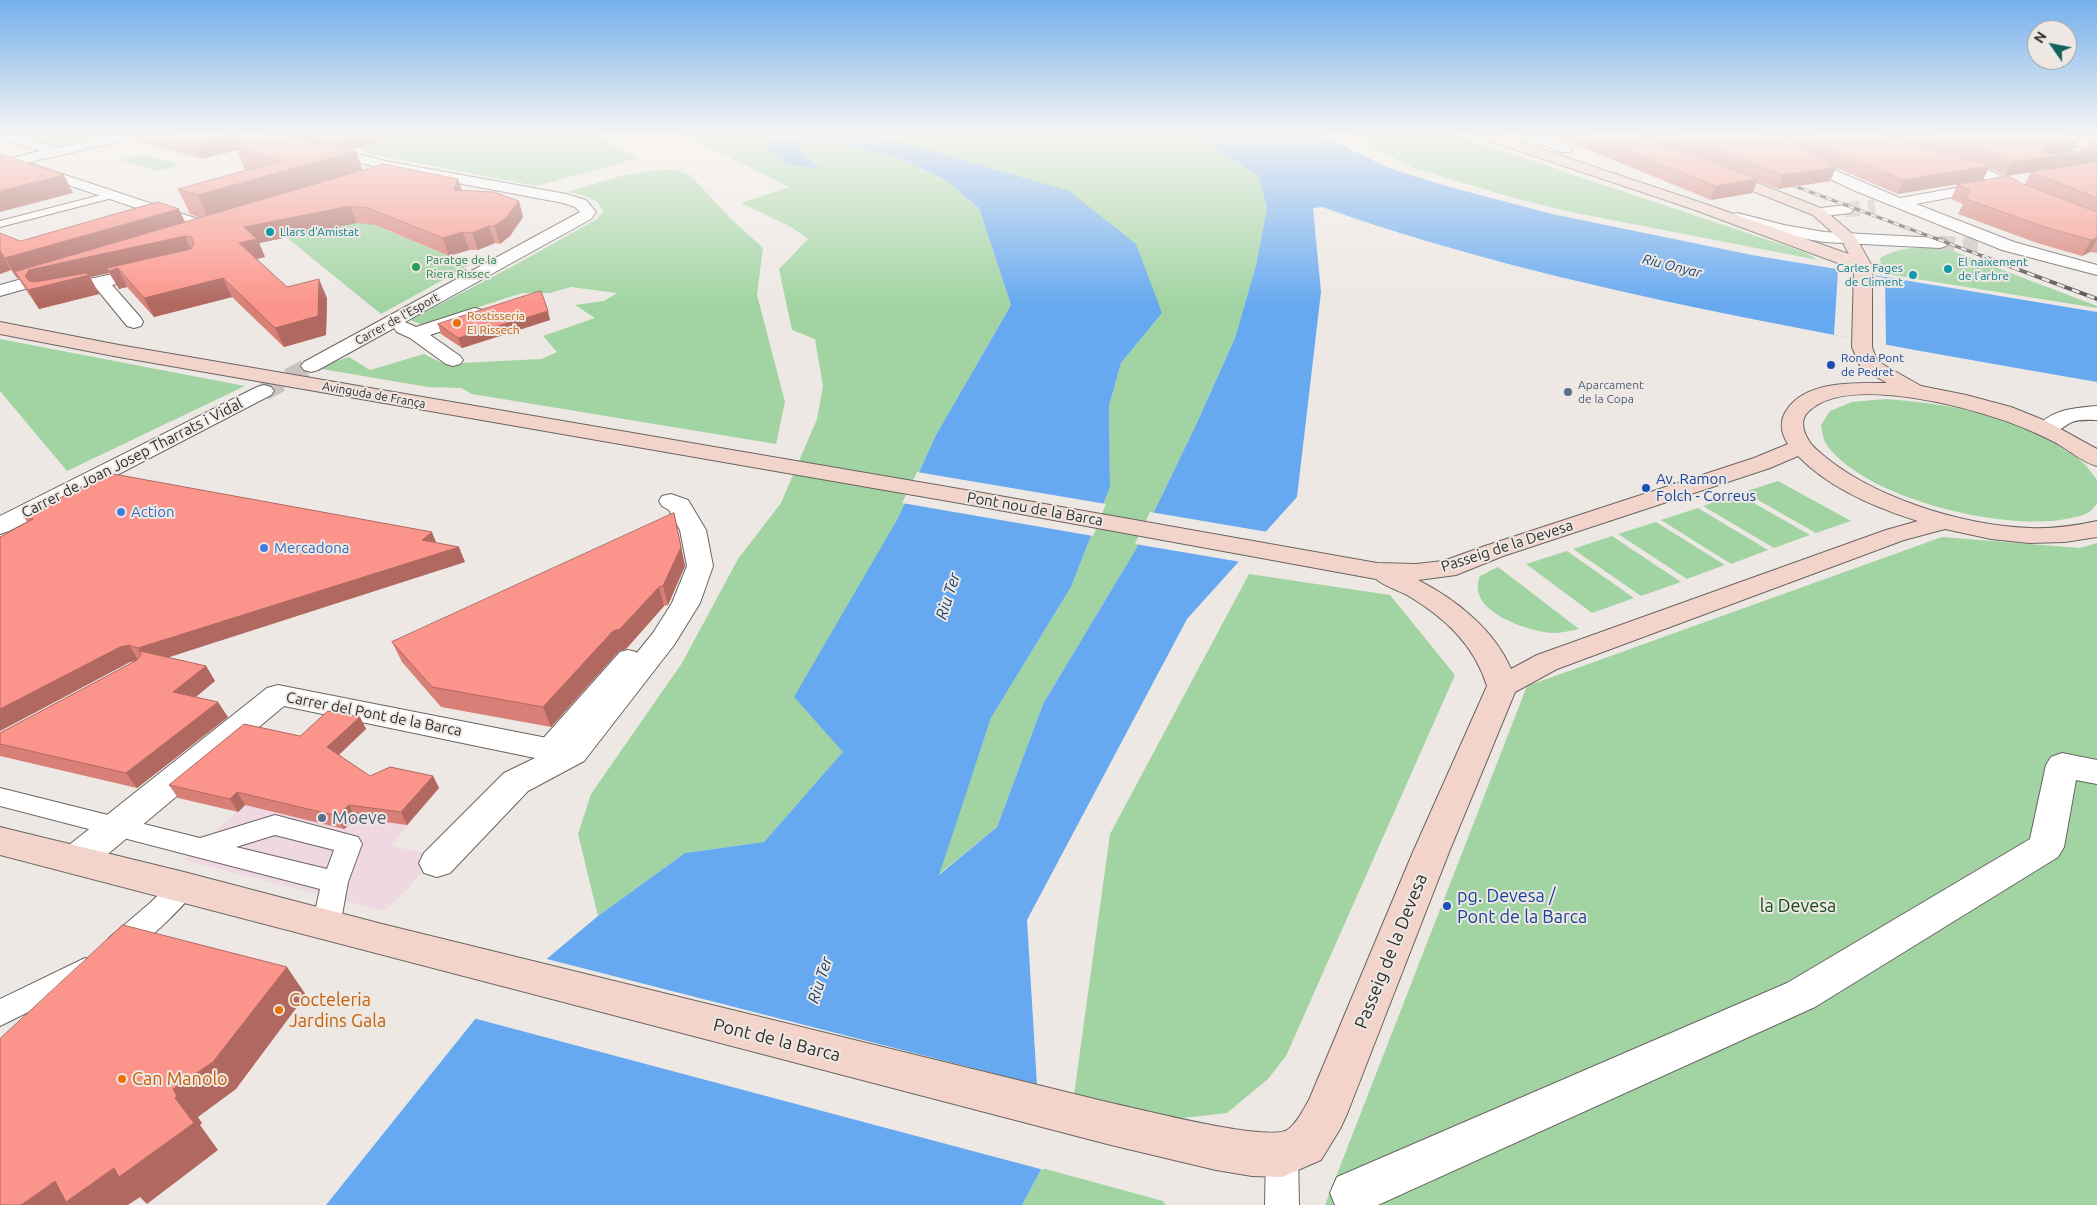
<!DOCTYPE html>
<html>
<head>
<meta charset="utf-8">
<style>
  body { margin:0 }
  #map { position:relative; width:2097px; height:1205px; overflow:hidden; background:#eee8e4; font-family:Ubuntu,sans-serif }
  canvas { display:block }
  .north { position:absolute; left:2027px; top:20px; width:50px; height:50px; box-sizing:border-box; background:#eee8e4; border:1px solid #a29d9a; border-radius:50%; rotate:303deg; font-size:14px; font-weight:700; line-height:20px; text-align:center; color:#302d2c }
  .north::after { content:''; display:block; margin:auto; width:18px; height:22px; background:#14625d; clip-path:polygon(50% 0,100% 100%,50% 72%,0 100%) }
</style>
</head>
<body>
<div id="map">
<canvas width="2097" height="1205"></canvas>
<div class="north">N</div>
</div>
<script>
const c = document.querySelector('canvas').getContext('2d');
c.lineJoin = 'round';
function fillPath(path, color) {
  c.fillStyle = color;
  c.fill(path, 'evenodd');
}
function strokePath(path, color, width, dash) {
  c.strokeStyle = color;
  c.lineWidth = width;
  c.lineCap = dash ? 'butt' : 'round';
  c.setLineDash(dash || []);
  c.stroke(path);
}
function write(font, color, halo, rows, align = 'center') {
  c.font = font + ' Ubuntu,sans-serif';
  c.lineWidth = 4;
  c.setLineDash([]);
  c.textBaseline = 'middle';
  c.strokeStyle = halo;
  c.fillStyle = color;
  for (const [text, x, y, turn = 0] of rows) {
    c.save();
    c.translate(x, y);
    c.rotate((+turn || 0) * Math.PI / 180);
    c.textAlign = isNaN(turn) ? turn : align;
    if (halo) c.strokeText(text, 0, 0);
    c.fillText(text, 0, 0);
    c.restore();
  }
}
const commercial = new Path2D(`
  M334 723 366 729 330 763 343 772 390 782 396 779 439 788 391 846 436 855 408 888 384 911 184 860Z`);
const green = new Path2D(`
  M14 135H104L50 147Z
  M306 135H599L638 158 537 186 364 153 365 150 355 149Z
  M684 135H803C789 141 773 138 761 145L817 167 799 149 805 143 830 142 894 156 944 179 979 208 1011 305 936 435 897 520 844 752 764 842 685 853 598 916 578 834 591 794 682 663 738 559 781 503 817 419 823 386 815 339 792 330 779 269 808 239 791 227 741 203 789 187Z
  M877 135H1186L1210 146 1258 175 1267 208 1256 265 1235 338 1195 427 1136 549 1043 704 997 827 938 875 991 718 1071 587 1110 487 1109 406 1121 363 1162 313Z
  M1353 135H1455L1804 252 1818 260 1566 211 1507 196 1414 168 1385 154Z
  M144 154 180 165 157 171 120 160Z
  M666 169 679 171 690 175 732 220 763 248 757 295 785 402 776 444 472 394 461 388 428 387 316 368 349 357 370 370 424 354 440 362 460 363 541 359 557 352 543 336 595 318 575 305 604 301 617 293 571 287 550 293H522L423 325 410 320 515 265 597 219 603 212C598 196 581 195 567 192L625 175Z
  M365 221 470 265 381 314 286 237Z
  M1928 247 1953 251 2097 306V308L1892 275 1881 266 1880 258C1895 249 1910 248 1928 247Z
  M0 339 245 386 67 471 0 391Z
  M1885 399C1946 403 2011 415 2063 449 2069 453 2077 457 2082 462 2088 467 2092 474 2097 480V504C2094 507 2090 512 2086 514 2081 516 2075 517 2071 518 2008 533 1864 499 1826 444 1823 439 1822 431 1821 425L1830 411 1852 402Z
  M1778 481 1851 521 1816 533 1744 492Z
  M1738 494 1810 535 1774 548 1703 506Z
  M1698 508 1768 550 1731 564 1661 520Z
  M1656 522 1725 565 1687 579 1618 534Z
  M1612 536 1681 582 1641 596 1573 549Z
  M1942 537 2080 548 2097 543V1205H1325L1527 686Z
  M1567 551 1634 598 1592 613 1526 564Z
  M1498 567 1579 629C1570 631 1561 633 1552 633 1527 631 1465 611 1480 576Z
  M1249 574 1390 595 1455 675 1286 1056 1268 1079 1227 1113 1174 1119 1074 1095 1110 834Z
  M1042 1168 1163 1201 1166 1205H1022Z`);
const water = new Path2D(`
  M800 135H877L1069 191 1136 244 1162 313 1121 363 1109 406 1110 487 1071 587 991 718 939 875 997 827 1043 704 1136 549 1195 427 1235 338 1256 265 1267 208 1258 175 1210 146 1186 135H1322L1386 167 1446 186 1552 214 1752 255 2097 312V382C1980 362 1863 341 1747 318 1603 289 1460 256 1322 207L1313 208 1321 292 1297 497 1187 619 1027 920 1042 1168 1022 1205H326L476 1018 598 916 685 853 764 842 843 752 794 697 897 520 936 435 1011 305 979 208 944 179 894 156 830 142 805 143 799 149 818 168 788 165 761 145C774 139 788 141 801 136Z`);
const pier = new Path2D(`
  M1838 270 1885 278 1886 345 1834 335Z
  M917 472 1106 504 1093 536 902 503Z
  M1150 512 1268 532 1241 562 1135 544Z
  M543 958 1039 1085 1044 1170 473 1018Z`);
const streetTunnelFar1 = new Path2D(`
  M1845 210 1875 207
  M1940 243 1982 246`);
const streetTunnel = new Path2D(`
  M264 391 311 366`);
const lane = new Path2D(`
  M112 192 117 195 116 197 0 227V221Z
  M628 650 636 652 639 657 636 662 555 755 547 757 539 755 535 749 539 743 620 652Z
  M0 788 200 838 275 815 358 837 362 844 348 882 340 926 336 934 326 937 316 934 312 926 320 889 0 806ZM275 835 334 850 327 869 236 847Z
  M184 876 193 879 197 887C190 901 134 956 120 957 117 958 113 956 109 954L105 946 109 938 150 903 175 879Z
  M85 958 95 961 99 970 95 979 0 1026V999Z
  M1282 1139 1293 1144 1298 1155 1299 1205H1265L1266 1155 1271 1144Z`);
const street = new Path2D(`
  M0 135H15L57 148 112 135H136L134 138 0 169V161L40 151 0 139Z
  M265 135H287L385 161 566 194 586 200 596 212 591 219 405 322 416 327 468 310 475 308 482 310 484 314 482 318 430 335 460 356 463 360 460 364 453 366 446 364 410 338 397 332 394 328 318 370 311 372 304 370 301 366 304 362 580 212 575 207 563 203 384 169 267 138Z
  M1524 135H1542L1570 146 1572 149 1570 152H1560L1526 138Z
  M1767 135H1783L1832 169 1900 198 1989 182 1979 176 1946 166 1944 163 1946 160 1951 159 1989 170 2026 190 2097 218V229L2016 196 1996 185 1994 189 1989 190 1916 204 2014 242 2097 265V275L2002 250 1853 190 1822 175Z
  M2067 135H2081L2093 147C2083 160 2063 168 2047 164L2045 161 2047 158 2067 155 2079 147Z
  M32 164 216 225 218 228 216 231H204L27 171 25 168 27 165Z
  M1845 205 1850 207 1853 210 1850 213 1818 217 1813 215 1810 212 1813 209Z
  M1737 213 1784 225 1824 232 1940 238 1946 240 1948 243 1946 246 1940 248 1824 242 1783 235 1731 221 1729 218 1731 215Z
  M150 266 156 267 159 271 156 275 112 285 141 318 143 322 141 326 134 328 127 326 96 288 58 296 52 295 49 291 52 287Z
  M58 269 64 270 67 274 64 278 0 296V285Z
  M264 385 271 387 274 391 271 395 9 531 0 534V516L257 387Z
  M2097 406V420C2090 420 2079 419 2072 422 2059 428 2055 438 2039 434L2036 429C2050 409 2075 408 2097 406Z
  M671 494 688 500 706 530 713 566 700 603 674 645 584 761 528 791 450 873 437 877 424 873 419 863 424 853 504 773 535 758 284 706 90 869 77 873 64 869 59 859 64 849 267 688 278 685 547 738 558 741 562 745 653 633 672 603 687 566 680 530 669 510 662 506 659 501 662 496Z
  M2062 753 2097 760V784L2076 780 2064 847 2058 857 1815 1007 1378 1205H1335L1330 1193 1337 1177 1787 983 2030 839 2046 765 2051 757Z`);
const secondary = new Path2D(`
  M1479 135H1499L1705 204 1849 254 1842 241 1813 215 1715 176 1713 173 1715 170H1725L1823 209 1855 236 1872 266V347L1877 361 1921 386 1966 395 2011 407 2046 421 2097 449V466C2085 463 2075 455 2064 448 2054 441 2042 436 2031 431 1985 410 1849 372 1809 411 1796 422 1807 441 1817 450 1869 497 1960 525 2029 528 2053 529 2074 526 2097 521V537L2065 542 2029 543 1991 539 1945 529 1904 540 1557 669 1515 692 1449 852 1347 1114 1340 1129 1321 1160 1282 1177 1252 1176 1216 1170 1111 1145 0 855V827L184 872 382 924 1111 1103C1140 1109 1266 1142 1287 1130 1296 1125 1304 1108 1309 1100L1413 852 1487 686C1474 644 1444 617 1407 595 1397 590 1384 586 1376 579L977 506 119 357 0 334V322L119 345 977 492 1377 563 1416 564 1443 561 1485 546 1754 458 1788 444C1781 433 1779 422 1786 411 1805 380 1855 383 1887 383L1861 368 1852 347 1854 269 1695 210 1481 138ZM1798 456C1829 488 1876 508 1918 521L1886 530 1537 655 1511 669C1494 629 1455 599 1418 580L1456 575 1503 556 1770 468Z`);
const railFar1 = new Path2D(`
  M1781 181 1985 257`);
const rail = new Path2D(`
  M1982 256 2097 299`);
const wall = new Path2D(`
  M132 135H409L348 149 319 142 320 144 363 170 458 179 462 190 523 217 510 236 500 244 495 243 478 250H469L449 256 375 225 357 223 259 243 265 257 257 259 287 287 327 298 326 335 284 347 232 297 154 317 127 287 119 289 109 273 90 277 99 294 39 309 26 290 18 278H17L11 270 0 274V233L20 241 185 222 200 218 190 214 178 189 245 170 237 150 202 159 134 140Z
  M1552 135H2082L2075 148 2066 153 2078 151 2092 144 2083 135H2097V253L2090 252 2082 256 2037 243 1958 214 1963 204 1951 199 1957 185 2025 184 2031 172 2005 176 1989 168 1898 194 1836 168 1830 181 1778 189 1757 181 1752 193 1711 200Z
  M550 320 462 348 441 334 438 324Z
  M24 517 437 543 465 562 167 657 206 666 215 681 196 697 228 717 137 788 0 756V733L137 661 130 662 0 731V537L27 522Z
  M678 532 685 566 668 605 664 606 626 649 619 651 551 727 441 707 402 662 392 642Z
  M360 717 366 729 339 755 370 776H433L439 788 407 825 355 818 344 829 245 805 238 812 178 798 169 785 300 736Z`);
const shadedWall = new Path2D(`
  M228 135H269L236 148 237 150 202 159 195 143Z
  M301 135H316L324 155 288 138Z
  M343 135H409L348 149Z
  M2082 135 2075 148 2065 153 2097 151V163L2005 176 2012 162 2045 148 2049 144Z
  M356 151 364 175 210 221 198 195Z
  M1990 166 1983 180 1898 194 1904 180Z
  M1836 167 1830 181 1778 189 1783 175Z
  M64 175 73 193 0 212V191Z
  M458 179 463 195 454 190Z
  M1758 179 1752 193 1711 200 1716 186Z
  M519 201 523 217 510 236 500 244 494 226Z
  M350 206 357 223 259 243 265 257 247 261 239 243 244 227Z
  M179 209 188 228 185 236 193 254 118 268 127 287 119 289 109 271 107 268 109 273 90 277 99 294 39 309 28 290 15 272 18 278H17L5 258Z
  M489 226 495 243 478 250 472 233Z
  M463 232 469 250 449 256 443 238Z
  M2097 237V239L2090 252 2082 256 2091 240Z
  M0 251 11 270 0 274Z
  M223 278 232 297 154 317 144 298Z
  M319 279 327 298 326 335 284 347 275 328Z
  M548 311 550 320 462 348 458 338Z
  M674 513 685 566 668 605 663 586Z
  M432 532 438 547 422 540Z
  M459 547 465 562 148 664 138 648Z
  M659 587 664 606 626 649 619 651 551 727 543 707 613 631Z
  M129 645 138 660 130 662 0 731V709L120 647Z
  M206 666 215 681 183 707 173 692Z
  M218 702 228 717 137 788 126 773Z
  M360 717 366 729 334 759 327 747Z
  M433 776 439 788 407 825 401 812Z
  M237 792 245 805 238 812 230 799Z
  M349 805 355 818 344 829 337 816Z
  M287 967 306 995 236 1089 198 1117 202 1123 200 1125 218 1150 147 1204 140 1197 128 1205H21L175 1098 173 1089Z`);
const building = new Path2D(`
  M166 135H228L195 143Z
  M240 135H301L288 138 356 151 198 195 178 189 281 161 236 148Z
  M1587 135H1640L1758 179 1716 186Z
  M1676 135H1787L1826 163 1836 167 1783 175Z
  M1810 135H1883L1990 166 1904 180 1838 154Z
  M1927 135H2081L2072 140 2049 144 2045 148 2047 153 2056 154 2078 151 2092 144 2097 139V151L2012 162 1996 155Z
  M0 154 64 175 0 191Z
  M2097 162V198L2031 172Z
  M384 164 458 179 454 190 494 192 519 201 505 219 494 226H489L472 233 463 232 443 238 368 208 350 206 244 227 257 239 239 243 287 287 319 279 318 316 275 328 223 278 144 298 118 268 109 271 107 268 191 249 194 242 191 237 185 236 29 270 25 276 29 281 35 282 86 273 89 275 28 290 15 272Z
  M2008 176 2023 184 2097 212V237L2091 240 2045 227 1966 199 1970 190 1957 185Z
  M158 202 179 209 5 258 0 251V233L20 241Z
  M541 291 548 311 458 338 438 324Z
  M108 473 432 532 422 540 459 547 138 648 129 645 120 647 0 709V537L33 519 24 517Z
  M674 513 681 547 663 586 659 587 620 629 613 631 543 707 432 687 392 642Z
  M140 651 206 666 173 692 218 702 126 773 0 744V733L137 660 141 655Z
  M328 711 360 717 327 747 370 776 390 767 433 776 401 812 349 805 337 816 237 792 230 799 169 785 244 724 300 736Z
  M123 925 287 967 213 1062 173 1089 177 1096 175 1098 194 1123 119 1177 114 1168 66 1202 55 1181 21 1205H0V1039Z`);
const markers = [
  [270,232,5,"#0f9aa8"],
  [416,267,5,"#2e9e5b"],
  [1948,269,5,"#0f9aa8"],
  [1913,275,5,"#0f9aa8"],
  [457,323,5,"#e8710a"],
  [1831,365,5,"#1a4fb4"],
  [1568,392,5,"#5c6f8a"],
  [1646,488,5,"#1a4fb4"],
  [121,512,5,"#3f7fe0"],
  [264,548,5,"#3f7fe0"],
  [322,818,5,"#5c6f8a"],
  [1447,906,5,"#1a4fb4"],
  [279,1010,5,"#e8710a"],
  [122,1079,5,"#e8710a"]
];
const farCulturenames = [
  ["Llars d'Amistat",280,232],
  ["El naixement",1958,262],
  ["de l’arbre",1958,276],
  ["Carles Fages",1903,268,"right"],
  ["de Climent",1903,282,"right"]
];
const farLeisurenames = [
  ["Paratge de la",426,260],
  ["Riera Rissec",426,274]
];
const farFoodnames = [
  ["Rostisseria",467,316],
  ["El Rissech",467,330]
];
const farStreetnames = [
  ["Carrer de l'Esport",397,319,-29],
  ["Avinguda de França",374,395,10]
];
const farTransitnames = [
  ["Ronda Pont",1841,358],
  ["de Pedret",1841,372]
];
const farServicenames = [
  ["Aparcament",1578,385],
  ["de la Copa",1578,399]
];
const farWaternames = [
  ["Riu Onyar",1672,266,14]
];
const streetNames = [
  ["Carrer de Joan Josep Tharrats i Vidal",132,458,-27],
  ["Pont nou de la Barca",1035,509,10],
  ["Passeig de la Devesa",1507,546,-18],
  ["Carrer del Pont de la Barca",374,714,11]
];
const transitNames = [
  ["Av. Ramon",1656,479],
  ["Folch - Correus",1656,496]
];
const shopNames = [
  ["Action",131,512],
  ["Mercadona",274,548]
];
const waterNames = [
  ["Riu Ter",948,596,-72],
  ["Riu Ter",820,980,-72]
];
const nearServicenames = [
  ["Moeve",332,818]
];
const nearTransitnames = [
  ["pg. Devesa /",1457,896],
  ["Pont de la Barca",1457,917]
];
const nearParknames = [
  ["la Devesa",1798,906]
];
const nearStreetnames = [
  ["Passeig de la Devesa",1391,951,-68],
  ["Pont de la Barca",777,1040,14]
];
const nearFoodnames = [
  ["Cocteleria",289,1000],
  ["Jardins Gala",289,1021],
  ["Can Manolo",132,1079]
];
fillPath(commercial, '#f0d8e3');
fillPath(green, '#a1d4a2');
fillPath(water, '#67a9f0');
fillPath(pier, '#eee8e4');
strokePath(streetTunnelFar1, '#c8c3bf', 15, [15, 8]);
strokePath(streetTunnel, '#c8c3bf', 19, [19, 9]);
strokePath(lane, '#6a6562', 2);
strokePath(street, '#6a6562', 2);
strokePath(secondary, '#6a6562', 2);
fillPath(lane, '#fff');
fillPath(street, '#fff');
fillPath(secondary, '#f2d4cb');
strokePath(railFar1, '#575352', 3);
strokePath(rail, '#575352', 4);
strokePath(railFar1, '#eee8e4', 2, [6]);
strokePath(rail, '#eee8e4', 2.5, [8]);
fillPath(wall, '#d88078');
fillPath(shadedWall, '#b06861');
fillPath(building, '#fb958b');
strokePath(building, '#b06861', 1);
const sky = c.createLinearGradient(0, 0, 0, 304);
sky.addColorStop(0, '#74b0eb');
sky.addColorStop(0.44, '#f7f5f3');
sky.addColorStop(1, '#f7f5f300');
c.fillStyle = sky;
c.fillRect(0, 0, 2097, 304);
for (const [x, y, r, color] of markers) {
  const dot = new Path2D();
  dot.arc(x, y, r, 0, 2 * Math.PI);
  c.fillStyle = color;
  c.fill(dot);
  strokePath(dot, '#eee8e4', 2);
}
write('12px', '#0d838f', '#eee8e4', farCulturenames, 'left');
write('12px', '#27864d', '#eee8e4', farLeisurenames, 'left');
write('12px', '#c56008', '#eee8e4', farFoodnames, 'left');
write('12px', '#302d2c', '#eee8e4', farStreetnames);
write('12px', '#164399', '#eee8e4', farTransitnames, 'left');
write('12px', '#4e5e75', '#eee8e4', farServicenames, 'left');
write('italic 14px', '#164471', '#eee8e4', farWaternames);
write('15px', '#302d2c', '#eee8e4', streetNames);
write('15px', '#164399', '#eee8e4', transitNames, 'left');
write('15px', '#366cbe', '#eee8e4', shopNames, 'left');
write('italic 16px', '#164471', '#eee8e4', waterNames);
write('18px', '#4e5e75', '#eee8e4', nearServicenames, 'left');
write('18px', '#164399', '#eee8e4', nearTransitnames, 'left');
write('18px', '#15481a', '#eee8e4', nearParknames);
write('18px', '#302d2c', '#eee8e4', nearStreetnames);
write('18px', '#c56008', '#eee8e4', nearFoodnames, 'left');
</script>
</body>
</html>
